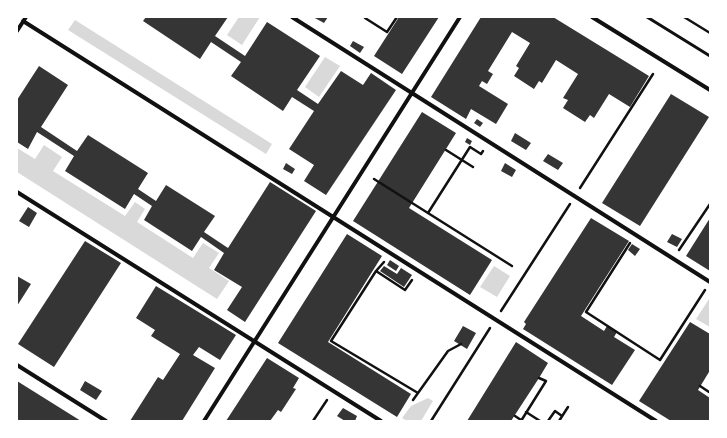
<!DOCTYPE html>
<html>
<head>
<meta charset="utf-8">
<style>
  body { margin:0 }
  #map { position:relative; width:727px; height:438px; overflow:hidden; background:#fff; font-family:Signika,sans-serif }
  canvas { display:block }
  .frame { position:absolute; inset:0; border:18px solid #fff; pointer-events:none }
</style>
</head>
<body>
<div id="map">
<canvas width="727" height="438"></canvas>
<div class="frame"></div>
</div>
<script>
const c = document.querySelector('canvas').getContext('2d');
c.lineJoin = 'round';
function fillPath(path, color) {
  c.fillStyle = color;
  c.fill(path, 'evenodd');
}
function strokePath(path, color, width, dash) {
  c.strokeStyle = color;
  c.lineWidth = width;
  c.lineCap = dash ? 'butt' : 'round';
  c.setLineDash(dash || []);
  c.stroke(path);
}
const water = new Path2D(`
  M239 17H260L242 45 227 35Z
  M75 20 272 144 266 154 68 30Z
  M325 57 340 66 319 97 305 87Z
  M44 145 62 157 53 171 125 216 135 202 145 209 137 222 193 258 203 243 219 253 209 268 229 281 217 299 17 172V148L35 159Z
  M494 266 510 276 497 297 480 287Z
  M709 299 710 300V327L696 319Z
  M428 398 433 401 421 421H407L402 418 411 406Z`);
const building = new Path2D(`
  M146 17H228L215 36 245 56 267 22 320 56 297 90 318 104 341 71 363 85 371 73 396 90 326 195 304 181 314 165 289 149 314 111 292 97 283 111 231 76 241 62 211 42 200 59 143 21Z
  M313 17H328L324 23Z
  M399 17H439L402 74 374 56Z
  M481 17H553L649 76 630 107 609 94 594 118 590 115 585 122 563 108 568 100 563 98 578 74 556 60 542 83 539 81 534 89 514 76 519 68 516 66 530 43 512 32 488 71 493 74 487 84 482 81 479 86 508 104 496 124 471 109 466 119 431 97Z
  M353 41 364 47 360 53 350 46Z
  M39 66 68 85 41 127 77 151 88 135 148 173 138 189 156 201 166 185 215 216 204 232 228 248 270 182 316 211 245 322 227 310 242 287 214 270 224 253 201 237 192 251 144 220 152 206 134 194 125 209 65 171 74 156 37 132 28 149 17 142V100Z
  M671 94 709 117 640 226 602 203Z
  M422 112 456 133 409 208 492 260 470 295 353 221Z
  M477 119 483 123 480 127 474 123Z
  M515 133 531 143 526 150 511 141Z
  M467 138 472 141 470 145 465 142Z
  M548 154 563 163 558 170 543 161Z
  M286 163 295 169 292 174 283 169Z
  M505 163 516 170 512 177 501 171Z
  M28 207 37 213 29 227 19 221Z
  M591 218 629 241 581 316 604 331 607 326 617 332 614 337 635 350 612 385 523 329 526 324 524 322Z
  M710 218V271L686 256Z
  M347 234 382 256 328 342 411 394 397 417 278 343Z
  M672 234 682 239 677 247 667 242Z
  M85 241 121 263 54 367 18 344Z
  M632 244 640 249 635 256 628 250Z
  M390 260 399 266 396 271 387 265Z
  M384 266 397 274 401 268 412 275 404 287 380 271Z
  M17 276 31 284 17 306Z
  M156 286 236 335 220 360 199 347 193 355 215 368 182 421H130L158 377 163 380 180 354 151 336 155 330 136 318Z
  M690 322 710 334V373L709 372 698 390 710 398V421H671L639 401Z
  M463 326 476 333 467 349 454 341Z
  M516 342 548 363 539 378 511 421H467Z
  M267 358 299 378 293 388 296 389 281 412 278 410 270 421H226Z
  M17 381 81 421H20L17 419Z
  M85 381 102 391 96 400 80 390Z
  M343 408 357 416 355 421H345L337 416Z`);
const path = new Path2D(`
  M684 17 710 33
  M365 18 387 32 397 17
  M446 150 473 167
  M374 179 512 266
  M580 188 653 74
  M428 213 470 147 481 154 483 151
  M630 243 586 312 660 360 705 290
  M679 250 710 204
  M384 262 376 271 331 341 418 393
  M376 271 405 290 412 280
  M501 311 570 204
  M700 386 709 392
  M413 400 448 351 461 344
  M526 412 540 421
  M515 416 521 420
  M313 421 327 400
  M431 421 490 328
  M521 421 546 381 539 378
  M548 421 555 411 562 416
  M559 421 568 407`);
const service = new Path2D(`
  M647 17 710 56`);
const minor = new Path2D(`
  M292 17 710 282
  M592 17 710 90
  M23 21 656 421
  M17 31 26 17
  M17 192 381 421
  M17 365 106 421
  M204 421 460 17`);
fillPath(water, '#d9d9d9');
fillPath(building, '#353535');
strokePath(path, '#111', 2.5);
strokePath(service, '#111', 3);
strokePath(minor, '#111', 4);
</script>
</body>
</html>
